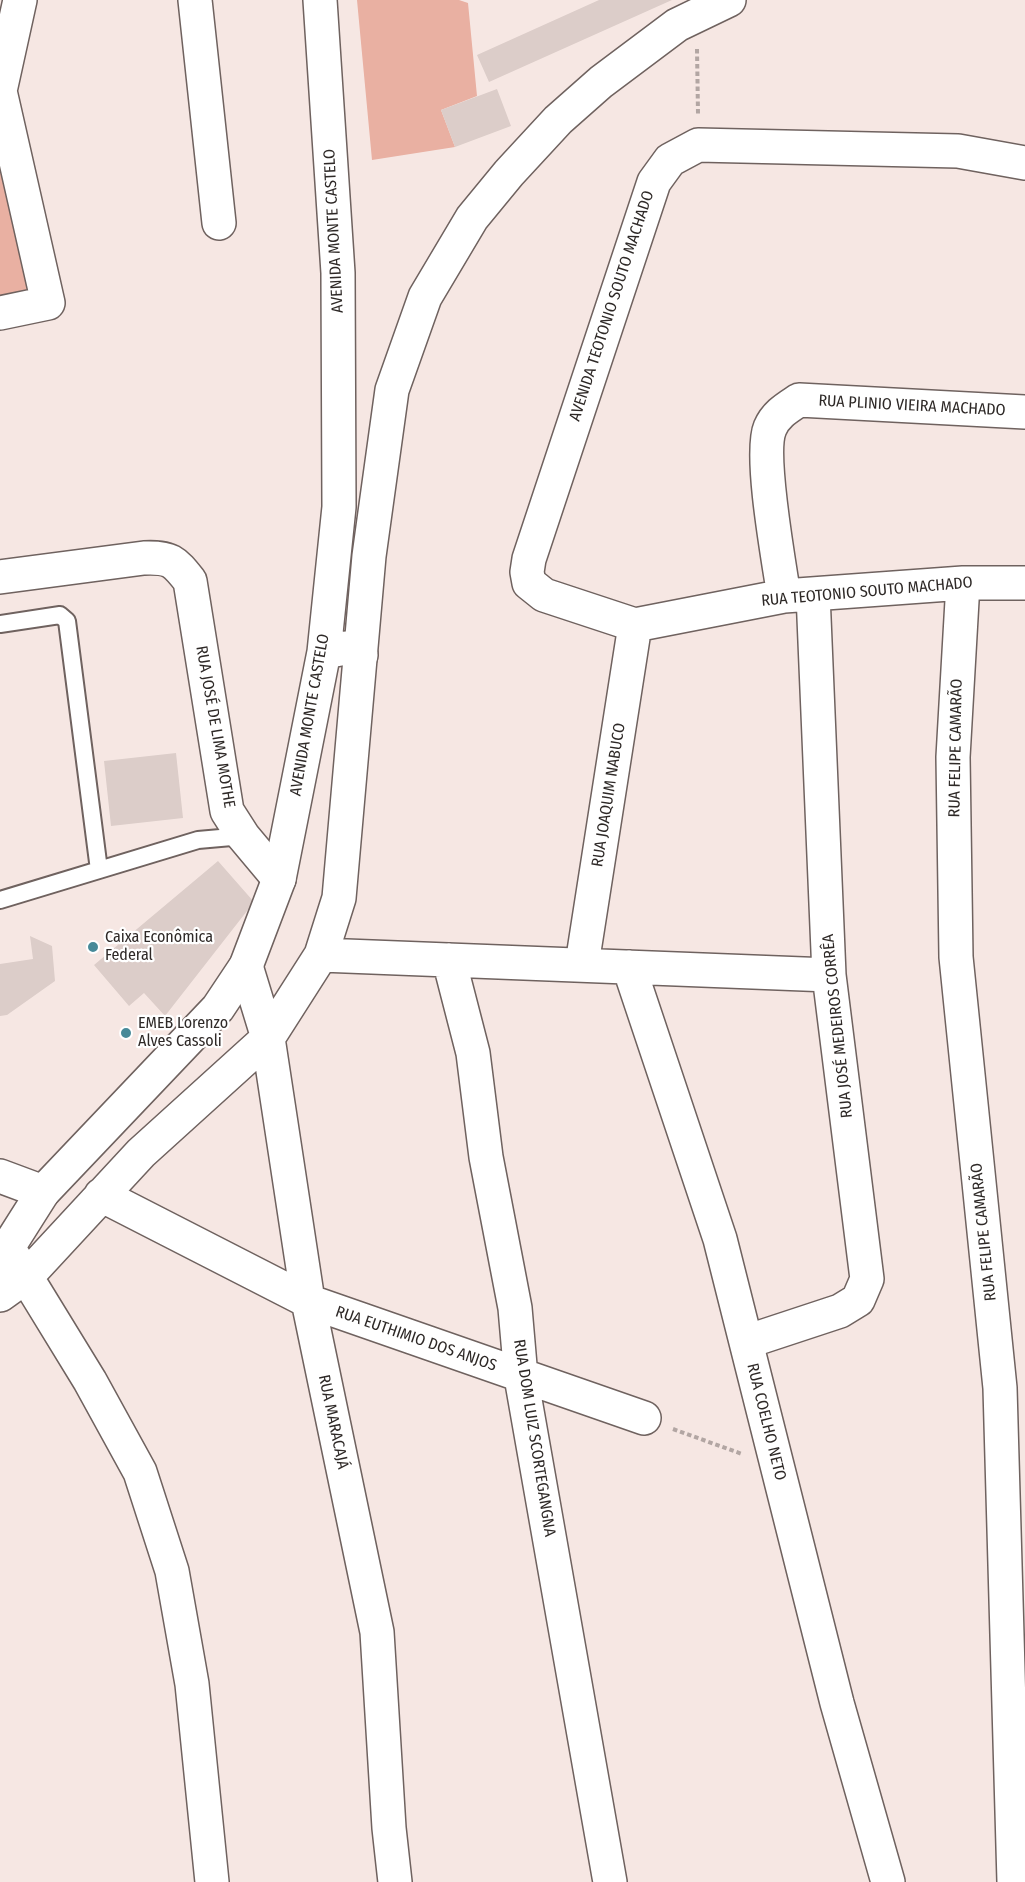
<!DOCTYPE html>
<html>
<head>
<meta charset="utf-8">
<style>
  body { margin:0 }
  canvas { display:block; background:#f6e7e3 }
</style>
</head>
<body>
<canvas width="1025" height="1882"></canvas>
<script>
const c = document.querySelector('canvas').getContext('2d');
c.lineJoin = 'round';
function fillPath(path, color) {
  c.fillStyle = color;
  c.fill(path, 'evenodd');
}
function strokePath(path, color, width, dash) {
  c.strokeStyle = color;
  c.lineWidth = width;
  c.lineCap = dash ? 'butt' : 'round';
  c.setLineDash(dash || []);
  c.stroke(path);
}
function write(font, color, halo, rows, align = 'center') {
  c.font = font + ' "Fira Sans Condensed",sans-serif';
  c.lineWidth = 4.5;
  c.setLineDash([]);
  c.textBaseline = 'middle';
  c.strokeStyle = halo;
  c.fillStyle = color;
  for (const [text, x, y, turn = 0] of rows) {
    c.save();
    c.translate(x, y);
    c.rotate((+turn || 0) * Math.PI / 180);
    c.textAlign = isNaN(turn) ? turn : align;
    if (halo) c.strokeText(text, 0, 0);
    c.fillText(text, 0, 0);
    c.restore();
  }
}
const green = new Path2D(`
  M357 0H459L468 3 477 96 441 110 455 147 372 160Z
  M0 159 30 294 0 300Z`);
const building = new Path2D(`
  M599 0H672L489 82 477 55Z
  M497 89 511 126 455 147 441 110Z
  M176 753 183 818 111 826 104 761Z
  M218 861 254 902 165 1016 144 993 129 1006 94 965Z
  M30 936 52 946 55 981 7 1015 0 1016V964L33 959Z`);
const path = new Path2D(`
  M697 49 698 114
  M673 1429 742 1454`);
const service = new Path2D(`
  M0 624 60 615 67 621 99 870
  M0 900 198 840 243 836`);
const minor = new Path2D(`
  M195 0 219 223
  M1025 163 958 151 698 145 670 160 654 182 529 559 527 572 529 583 544 595 635 625 784 596 963 583H1025
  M0 313 48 303 0 91 20 0
  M0 577 144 558C171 557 174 561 190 581L227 811 243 836 279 879
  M963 583 953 757 956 957 1000 1388 1014 1882
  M784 596C779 563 759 454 770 428 776 414 787 408 799 400L1025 412
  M321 955 829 975
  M449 960 473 1053 486 1157 515 1308 521 1377 610 1882
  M582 964 635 625
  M246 966 268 1038 308 1301 377 1632 389 1828 395 1882
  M629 967 720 1239 837 1703 888 1882
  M0 1176 43 1192
  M101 1195 308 1301 644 1418
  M14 1257 90 1381 140 1472 172 1571 192 1684 212 1882
  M0 1295 28 1275 141 1153 268 1038 321 955 339 898 369 556 392 390 425 297 472 218 509 173 558 120 601 82 677 25 729 0
  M746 1342 840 1311 858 1300 867 1279 829 975 813 594`);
const tertiary = new Path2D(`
  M324 652 346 648 361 655
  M0 1260 43 1192 218 1008 246 966 279 879 324 652 339 507 338 273 320 0`);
const markers = [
  [93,947,6,"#478a99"],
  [126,1033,6,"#478a99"]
];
const streetNames = [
  ["AVENIDA MONTE CASTELO",334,231,-93],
  ["AVENIDA TEOTONIO SOUTO MACHADO",612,306,-72],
  ["RUA PLINIO VIEIRA MACHADO",912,406,3],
  ["RUA TEOTONIO SOUTO MACHADO",867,592,-5],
  ["AVENIDA MONTE CASTELO",310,715,-80],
  ["RUA JOSÉ DE LIMA MOTHE",215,727,80],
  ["RUA FELIPE CAMARÃO",956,748,-89],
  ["RUA JOAQUIM NABUCO",609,795,-81],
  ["RUA JOSÉ MEDEIROS CORRÊA",838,1026,-96],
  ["RUA FELIPE CAMARÃO",984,1232,-96],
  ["RUA EUTHIMIO DOS ANJOS",416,1339,19],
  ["RUA MARACAJÁ",333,1422,78],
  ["RUA COELHO NETO",766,1422,76],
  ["RUA DOM LUIZ SCORTEGANGNA",534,1438,81]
];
const poiNames = [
  ["Caixa Econômica",105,938],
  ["Federal",105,956],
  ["EMEB Lorenzo",138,1024],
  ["Alves Cassoli",138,1042]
];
fillPath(green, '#e9b0a2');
fillPath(building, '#dccdc9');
strokePath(service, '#6f625f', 20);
strokePath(minor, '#6f625f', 36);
strokePath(tertiary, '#6f625f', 36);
strokePath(path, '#b2a6a3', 4, [4.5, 3]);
strokePath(service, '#fff', 16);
strokePath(minor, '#fff', 33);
strokePath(tertiary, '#fff', 33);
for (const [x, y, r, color] of markers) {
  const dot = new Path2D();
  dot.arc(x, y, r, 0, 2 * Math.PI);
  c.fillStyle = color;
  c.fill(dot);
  strokePath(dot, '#fff', 2);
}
write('16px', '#2e2927', '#fff', streetNames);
write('16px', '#2e2927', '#fff', poiNames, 'left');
</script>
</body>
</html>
